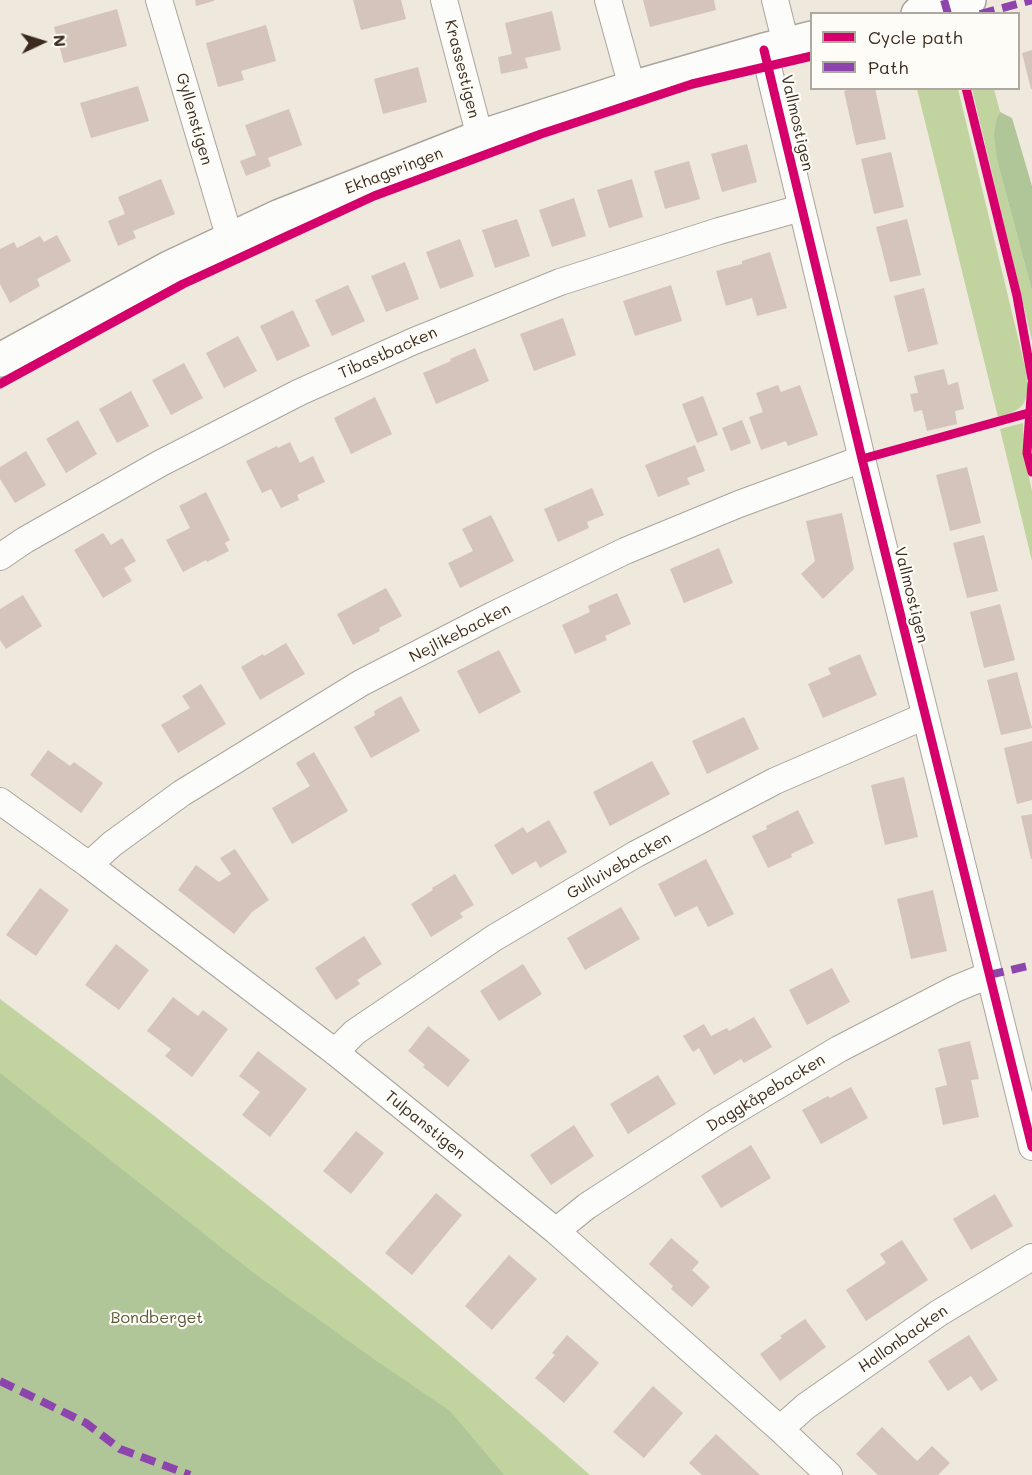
<!DOCTYPE html>
<html>
<head>
<meta charset="utf-8">
<style>
  body { margin:0 }
  #map { position:relative; width:1032px; height:1475px; overflow:hidden; background:#eee8dd; font-family:Mali,sans-serif }
  canvas { display:block }
  .legend { position:absolute; left:810px; top:12px; width:210px; height:78px; box-sizing:border-box; background:#fdfcf7; border:2px solid #afa8a0; margin:0; padding:8px 10px; list-style:none; font-size:18px; color:#3b2a1e }
  .legend li { display:flex; align-items:center; gap:12px; height:30px }
  .legend b { width:30px; border:2px solid #afa8a0 }
  .north { position:absolute; left:12px; top:12px; width:60px; height:60px; -webkit-text-stroke:4px #fdfcf7; paint-order:stroke; rotate:86deg; font-size:16px; font-weight:700; line-height:24px; text-align:center; color:#3b2a1e }
  .north::after { content:''; display:block; margin:auto; width:21px; height:27px; background:#3b2a1e; clip-path:polygon(50% 0,100% 100%,50% 72%,0 100%) }
</style>
</head>
<body>
<div id="map">
<canvas width="1032" height="1475"></canvas>
<ul class="legend">
<li><b style="height:8px;background:#d6006c"></b>Cycle path</li>
<li><b style="height:8px;background:#8e44ad"></b>Path</li>
</ul>
<div class="north">N</div>
</div>
<script>
const c = document.querySelector('canvas').getContext('2d');
c.lineJoin = 'round';
function fillPath(path, color) {
  c.fillStyle = color;
  c.fill(path, 'evenodd');
}
function strokePath(path, color, width, dash) {
  c.strokeStyle = color;
  c.lineWidth = width;
  c.lineCap = dash ? 'butt' : 'round';
  c.setLineDash(dash || []);
  c.stroke(path);
}
function write(font, color, halo, rows, align = 'center') {
  c.font = font + ' Mali,sans-serif';
  c.lineWidth = 4.5;
  c.setLineDash([]);
  c.textBaseline = 'middle';
  c.strokeStyle = halo;
  c.fillStyle = color;
  for (const [text, x, y, turn = 0] of rows) {
    c.save();
    c.translate(x, y);
    c.rotate((+turn || 0) * Math.PI / 180);
    c.textAlign = isNaN(turn) ? turn : align;
    if (halo) c.strokeText(text, 0, 0);
    c.fillText(text, 0, 0);
    c.restore();
  }
}
const green = new Path2D(`
  M917 89H958L1026 371C1029 401 1028 409 998 417Z
  M972 89H994L1000 112 997 118V160L1032 291V341Z
  M1023 423 1025 458 1032 491V561L1000 429Z
  M0 999C203 1150 400 1308 590 1475H0Z`);
const forest = new Path2D(`
  M1000 112 1012 118 1032 186V291L997 160 994 133 997 118Z
  M0 1073 251 1271 375 1360 450 1411 504 1475H0Z`);
const building = new Path2D(`
  M195 0H214V1L196 6Z
  M353 0H401L406 19 361 30Z
  M643 0H714L716 10 650 27Z
  M117 9 127 46 64 63 54 27Z
  M552 11 561 50 525 58 528 68 501 74 498 57 512 54 505 23Z
  M266 25 276 61 241 71 244 80 218 87 206 43Z
  M1032 50V89H1031L1022 53Z
  M418 67 427 102 383 114 374 79Z
  M138 86 149 121 91 138 80 103Z
  M854 88H875L886 139 856 145 844 91Z
  M289 109 302 145 268 158 271 166 246 176 240 161 256 155 245 125Z
  M747 144 757 182 722 192 711 154Z
  M891 152 904 207 874 214 861 159Z
  M689 161 700 199 665 209 654 171Z
  M161 179 175 214 133 231 136 238 118 246 108 221 125 214 118 197Z
  M632 179 643 217 609 228 597 190Z
  M574 198 586 236 552 247 539 210Z
  M517 219 530 256 495 268 482 230Z
  M907 219 921 275 890 282 876 227Z
  M57 235 71 261 37 279 40 286 10 303 0 284V249L14 242 17 248 40 236 44 242Z
  M460 239 474 276 440 289 426 252Z
  M770 252 787 308 757 316 752 298 726 306 716 271 742 264V261Z
  M405 262 419 299 386 312 371 276Z
  M348 285 365 321 332 336 315 300Z
  M671 285 682 321 635 336 623 301Z
  M924 288 938 344 908 352 894 296Z
  M293 310 310 346 277 361 260 326Z
  M563 318 576 355 534 371 520 334Z
  M238 336 257 371 224 388 206 353Z
  M475 348 489 381 436 404 423 373 451 361 450 359Z
  M184 363 203 398 171 415 152 380Z
  M944 369 948 385 958 382 964 409 955 411 957 424 927 431 922 410 914 412 910 394 918 393 914 376Z
  M778 385 781 392 800 385 818 435 788 446 786 441 761 450 749 417 763 412 756 393Z
  M131 391 149 426 117 443 99 409Z
  M703 396 718 435 697 443 682 404Z
  M375 397 392 434 351 454 334 418Z
  M78 420 97 454 66 473 46 439Z
  M742 420 751 443 731 451 722 428Z
  M290 442 300 463 313 456 325 482 297 495 299 500 281 508 271 489 262 493 246 461 277 446 278 448Z
  M695 445 705 471 687 478 690 484 658 497 645 465Z
  M26 451 46 485 15 503 0 479V467Z
  M967 467 981 523 950 531 936 475Z
  M592 488 604 515 587 522 589 528 558 542 544 509Z
  M206 492 230 540 225 543 229 551 207 562 206 560 183 572 166 540 190 528 179 506Z
  M842 513 854 569 823 599 801 574 815 561 806 521Z
  M491 515 514 561 460 588 448 563 473 551 462 529Z
  M103 533 111 545 122 538 136 561 124 568 132 581 103 598 74 550Z
  M984 535 998 591 967 598 953 543Z
  M719 548 733 583 684 603 670 569Z
  M386 588 402 616 379 628 380 631 353 645 337 614Z
  M617 593 631 624 605 636 607 640 575 654 562 625 590 612 588 606Z
  M23 595 42 626 6 649 0 640V609Z
  M1000 604 1015 660 984 668 970 612Z
  M286 643 305 674 260 700 241 667 263 654 264 656Z
  M499 650 521 692 479 714 457 671Z
  M860 654 877 695 823 718 808 684 831 674 828 668Z
  M1017 672 1032 728 1001 735 987 680Z
  M201 684 226 724 178 753 161 725 190 708 182 696Z
  M401 696 420 731 371 758 354 727 375 715 374 711Z
  M744 717 759 749 707 774 692 741Z
  M1032 741V800L1017 804 1004 748Z
  M48 750 70 766 74 762 103 783 81 813 30 775Z
  M314 752 348 811 292 844 272 808 310 786 296 763Z
  M652 761 670 794 610 826 593 792Z
  M904 777 918 837 885 845 871 785Z
  M798 810 814 843 791 854 792 857 768 868 752 836 767 829 766 826Z
  M1032 814V859H1031L1021 816Z
  M549 820 567 852 540 868 536 861 512 875 494 845 523 827 527 833Z
  M235 849 269 900 252 912 234 934 178 890 196 865 219 882 231 874 220 858Z
  M706 859 734 914 708 927 697 906 675 917 658 884Z
  M455 874 474 905 460 913 463 917 431 937 411 904 433 890 432 888Z
  M40 888 69 910 36 956 6 935Z
  M933 890 947 951 911 959 897 899Z
  M621 907 640 939 585 970 567 938Z
  M364 936 382 964 357 980 360 984 336 1000 315 968Z
  M116 944 149 970 119 1010 85 985Z
  M523 964 542 994 499 1021 480 991Z
  M832 968 850 1002 807 1025 789 990Z
  M173 997 198 1016 203 1010 228 1029 192 1077 165 1056 171 1049 147 1031Z
  M754 1017 772 1047 744 1063 741 1059 714 1075 699 1048 693 1052 683 1036 704 1024 711 1036 727 1028 729 1031Z
  M428 1026 470 1060 448 1087 423 1067 425 1065 408 1051Z
  M970 1041 979 1079 971 1080 979 1117 943 1125 935 1088 947 1085 938 1049Z
  M258 1051 307 1089 270 1137 242 1115 260 1092 239 1076Z
  M658 1075 676 1104 628 1134 610 1104Z
  M851 1087 868 1118 821 1144 802 1110 828 1096 830 1098Z
  M574 1125 594 1156 551 1185 530 1155Z
  M356 1131 384 1153 351 1194 323 1171Z
  M751 1145 771 1178 721 1208 701 1176Z
  M436 1193 462 1215 412 1275 385 1253Z
  M995 1194 1013 1226 971 1250 953 1219Z
  M671 1238 699 1262 692 1270 710 1287 692 1307 671 1289 673 1286 649 1264Z
  M902 1240 928 1280 866 1321 846 1290 886 1263 880 1254Z
  M509 1255 537 1279 492 1330 465 1306Z
  M805 1319 826 1347 780 1381 760 1354 782 1338 780 1336Z
  M567 1335 599 1363 564 1403 535 1378 555 1355 552 1353Z
  M969 1335 998 1380 981 1391 971 1376 948 1391 928 1361Z
  M653 1386 683 1413 644 1458 613 1432Z
  M882 1427 917 1461 932 1446 950 1463 938 1475H878L856 1454Z
  M716 1434 760 1475H702L689 1463Z`);
const street = new Path2D(`
  M159 0 230 239
  M444 0 480 137
  M608 0 632 87
  M775 0 786 44
  M764 50 862 459 1032 1147
  M0 557 25 540 161 463 300 392 414 341 560 282 719 231 801 208
  M0 801 89 865 335 1052 556 1231 780 1429 829 1475
  M89 865 112 844 182 793 361 683 493 615 625 551 739 504 862 459
  M335 1052 355 1032 494 938 636 854 775 781 925 716
  M556 1231 587 1206 718 1121 839 1049 955 989 989 975
  M780 1429 806 1406 939 1313 1032 1257`);
const secondary = new Path2D(`
  M918 14 969 0
  M0 360 169 268 280 216 480 137 628 89 764 50 812 38`);
const quiet = new Path2D(`
  M944 0 948 14
  M980 14 1032 0
  M989 975 1032 965
  M0 1381 86 1423 120 1449 190 1475`);
const cycleway = new Path2D(`
  M764 50 862 459 1032 1147
  M966 88 1017 296 1032 379
  M1032 383 1027 453 1032 472
  M0 384 183 284 374 196 541 134 692 84 812 56
  M862 459 1032 412`);
const streetNames = [
  ["Krassestigen",462,69,76],
  ["Gyllenstigen",194,119,74],
  ["Vallmostigen",797,123,77],
  ["Ekhagsringen",394,171,-21],
  ["Tibastbacken",388,353,-24],
  ["Vallmostigen",911,595,76],
  ["Nejlikebacken",460,633,-27],
  ["Gullvivebacken",619,866,-30],
  ["Daggkåpebacken",766,1093,-31],
  ["Tulpanstigen",425,1125,39],
  ["Hallonbacken",903,1339,-35]
];
const parkNames = [
  ["Bondberget",157,1318]
];
fillPath(green, '#c1d39f');
fillPath(forest, '#b0c598');
fillPath(building, '#d5c4bb');
strokePath(street, '#aaa49d', 28);
strokePath(secondary, '#aaa49d', 36);
strokePath(street, '#fcfcfa', 26);
strokePath(secondary, '#fcfcfa', 33);
strokePath(quiet, '#8e44ad', 8, [15, 8]);
strokePath(cycleway, '#d6006c', 9);
write('16px', '#3b2a1e', '#fdfcf7', streetNames);
write('16px', '#585836', '#fdfcf7', parkNames);
</script>
</body>
</html>
